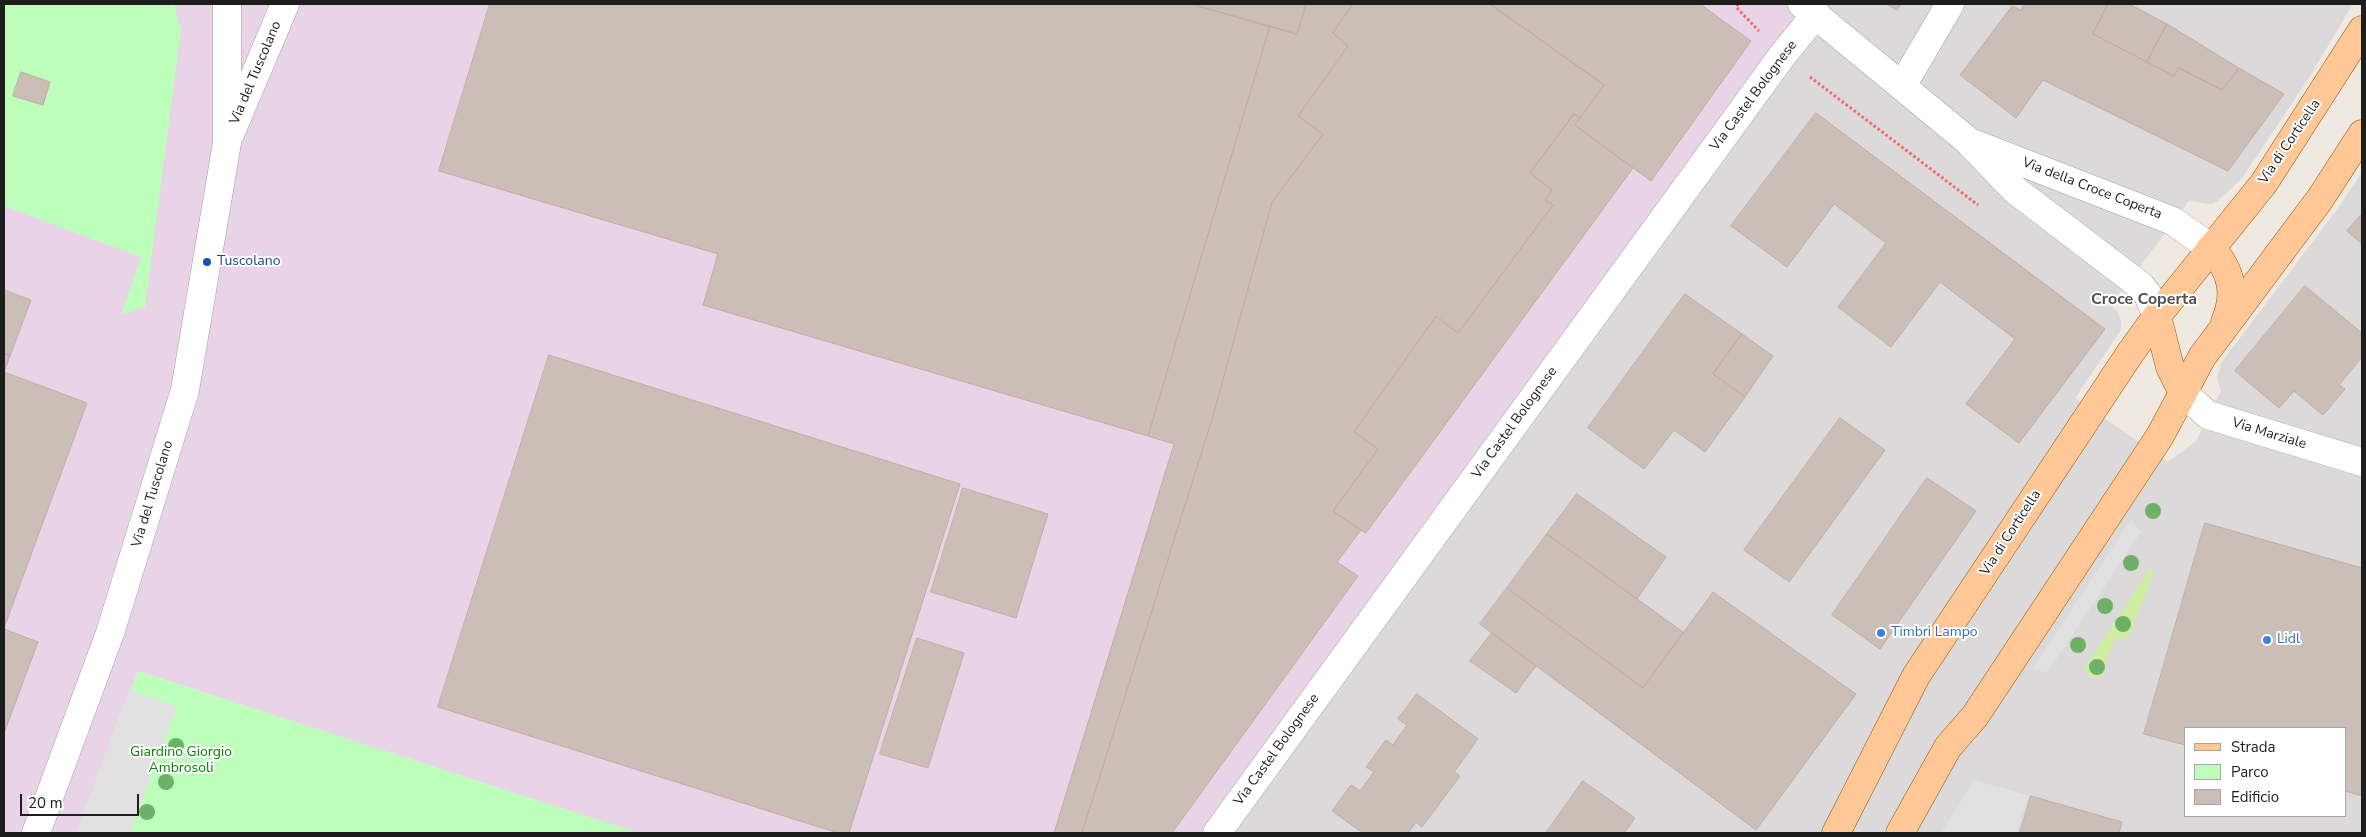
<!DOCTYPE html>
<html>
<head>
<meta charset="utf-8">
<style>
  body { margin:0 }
  #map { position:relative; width:2366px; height:837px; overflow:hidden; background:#efe9e1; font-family:"Nunito Sans",sans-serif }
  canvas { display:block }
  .frame { position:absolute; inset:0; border:5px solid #1d1d1d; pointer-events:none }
  .legend { position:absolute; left:2184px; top:727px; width:162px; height:90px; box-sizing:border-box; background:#fff; border:1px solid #a5a5a5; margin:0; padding:6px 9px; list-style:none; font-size:15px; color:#1d1d1d }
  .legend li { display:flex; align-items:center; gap:10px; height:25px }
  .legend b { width:25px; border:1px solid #a5a5a5 }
  .scale { position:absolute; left:20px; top:794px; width:119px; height:22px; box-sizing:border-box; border:2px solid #1d1d1d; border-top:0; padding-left:6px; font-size:15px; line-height:18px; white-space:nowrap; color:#1d1d1d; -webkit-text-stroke:4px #fff; paint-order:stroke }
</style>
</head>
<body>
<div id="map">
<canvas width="2366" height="837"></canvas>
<div class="frame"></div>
<ul class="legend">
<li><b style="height:6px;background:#ffc696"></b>Strada</li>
<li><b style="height:14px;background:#bcfeba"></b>Parco</li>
<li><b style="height:14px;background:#cbbeb7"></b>Edificio</li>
</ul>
<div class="scale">20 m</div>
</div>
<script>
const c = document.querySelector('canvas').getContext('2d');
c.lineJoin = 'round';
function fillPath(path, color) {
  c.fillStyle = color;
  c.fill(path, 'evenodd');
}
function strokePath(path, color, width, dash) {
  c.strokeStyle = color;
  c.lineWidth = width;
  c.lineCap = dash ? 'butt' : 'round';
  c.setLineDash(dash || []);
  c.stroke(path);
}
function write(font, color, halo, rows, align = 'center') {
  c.font = font + ' "Nunito Sans",sans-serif';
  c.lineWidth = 4;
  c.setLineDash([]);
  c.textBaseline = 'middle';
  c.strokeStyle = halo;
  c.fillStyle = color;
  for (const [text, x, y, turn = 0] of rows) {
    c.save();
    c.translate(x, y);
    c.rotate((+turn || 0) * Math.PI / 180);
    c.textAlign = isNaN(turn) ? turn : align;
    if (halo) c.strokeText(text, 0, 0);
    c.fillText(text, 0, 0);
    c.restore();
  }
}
const residential = new Path2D(`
  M1778 4H2353L2307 81 2242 178 2218 201 2211 204 2189 201 2111 305 2118 312 2121 321V330L2075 398 2168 462 2196 441 2221 391 2217 378 2221 363 2336 211 2362 172V833H1216L1802 22ZM2185 728H2345V816H2185Z`);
const industrial = new Path2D(`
  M4 4H1778L1802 22 1216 833H638L138 671 76 833H4Z`);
const grass = new Path2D(`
  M2149 570H2152L2153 576 2129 636 2126 639 2115 638 2101 676 2096 677 2086 673 2084 669Z`);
const park = new Path2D(`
  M4 4H174L181 30 145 307 121 314 141 257 4 206Z
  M138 671 638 833H76Z`);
const parking = new Path2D(`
  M2131 519 2141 532 2047 673 2032 669Z
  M129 689 177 707 130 833H76Z
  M1974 780 2028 795 2017 833H1941Z`);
const building = new Path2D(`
  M490 4H1191L1270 26 1148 436 703 305 718 254 439 171Z
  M1191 4H1302L1306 5 1297 34Z
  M1306 4H1353L1333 33 1348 46 1298 116 1323 134 1272 202 1213 416 1082 833H1054L1174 444 1148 436 1270 26 1297 34Z
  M1353 4H1490L1604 85 1580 118 1574 114 1530 173 1552 190 1545 200 1553 205 1458 333 1436 316 1354 432 1378 449 1333 511 1361 530 1337 562 1358 576 1172 833H1082L1213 416 1272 202 1323 134 1298 116 1348 46 1333 33Z
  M1490 4H1700L1751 41 1651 181 1575 125 1604 85Z
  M1887 4H1901L1897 10Z
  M2024 4H2108L2093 34 2174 76 2179 68 2222 90 2239 68 2284 94 2228 171 2043 80 2016 118 1960 75 2012 6 2021 10Z
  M2108 4H2129L2167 24 2147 62 2093 34Z
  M2167 24 2239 68 2222 90 2179 68 2174 76 2147 62Z
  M21 72 50 82 43 105 13 96Z
  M1816 113 2105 329 2019 443 1966 404 2015 339 1940 282 1891 347 1838 307 1886 243 1834 204 1787 267 1731 226Z
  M1574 114 1580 118 1575 125 1633 168 1366 533 1361 530 1333 511 1378 449 1354 432 1436 316 1458 333 1553 205 1545 200 1552 190 1530 173Z
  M2362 214V244L2347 231Z
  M2305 286 2362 333V357L2339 385 2345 389 2323 415 2294 391 2279 408 2235 371Z
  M4 290 31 300 10 356 4 353Z
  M1685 294 1742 334 1713 374 1745 397 1705 452 1674 430 1644 469 1588 428Z
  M1742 334 1773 356 1745 397 1713 374Z
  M4 353 10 356 4 372Z
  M549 355 960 484 849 833H838L438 707Z
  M4 372 87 403 4 628Z
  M1840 418 1885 450 1789 582 1744 550Z
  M1927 478 1976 511 1880 649 1832 615Z
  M963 488 1048 514 1016 618 931 592Z
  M1577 494 1666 557 1637 599 1547 534Z
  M2205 523 2362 568V796L2345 791V728H2185V745L2144 734Z
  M1547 534 1683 632 1643 688 1507 588Z
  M1507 588 1643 688 1713 592 1856 694 1756 830 1480 624Z
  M4 629 38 642 4 733Z
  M1492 633 1536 666 1516 693 1470 661Z
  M917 638 964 653 928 768 880 754Z
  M1417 694 1478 739 1454 772 1460 776 1422 827 1416 822 1408 833H1363L1332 811 1351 785 1360 791 1374 772 1366 767 1386 740 1393 745 1407 725 1398 719Z
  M1583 781 1635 818 1624 833H1546Z
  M2031 796 2122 822 2119 833H2020Z`);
const path = new Path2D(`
  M1738 4 1736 7 1759 31
  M1810 77 1978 205`);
const minor = new Path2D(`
  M1802 4 1967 140 2015 190 2141 286 2148 295 2157 316
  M1902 86 1950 4
  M231 132 285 4
  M1975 144 2173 221 2211 248
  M2183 393 2208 415 2362 462
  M36 833 110 633 185 390 227 143V4
  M1217 833 1782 56 1816 14`);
const major = new Path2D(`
  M2211 248C2232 271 2237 294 2225 322
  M2157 316 2170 367 2183 393
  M1836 833 1916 676 2131 352 2157 316 2264 183 2362 30
  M1900 833 1948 747 1975 716 2160 436 2202 357 2320 199 2362 134`);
const trees = [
  [2153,511],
  [2131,563],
  [2105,606],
  [2123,624],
  [2078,645],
  [2097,667],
  [176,746],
  [166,782],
  [147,812]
];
const markers = [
  [207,262,5,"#1a4fb4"],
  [1881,633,5,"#3f7fe0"],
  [2267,640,5,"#3f7fe0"]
];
const streetNames = [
  ["Via del Tuscolano",256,73,-67],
  ["Via Castel Bolognese",1754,96,-53],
  ["Via di Corticella",2290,142,-56],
  ["Via della Croce Coperta",2092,189,21],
  ["Via Castel Bolognese",1515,423,-54],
  ["Via Marziale",2269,434,17],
  ["Via del Tuscolano",153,494,-73],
  ["Via di Corticella",2011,533,-57],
  ["Via Castel Bolognese",1277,750,-54]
];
const transitNames = [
  ["Tuscolano",217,262]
];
const shopNames = [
  ["Timbri Lampo",1891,633],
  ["Lidl",2277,640]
];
const parkNames = [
  ["Giardino Giorgio",181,753],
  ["Ambrosoli",181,769]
];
const quarterNames = [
  ["Croce Coperta",2144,300]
];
fillPath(residential, '#dbd9da');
fillPath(industrial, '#e9d3e7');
fillPath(grass, '#d0eea2');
fillPath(park, '#bcfeba');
fillPath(parking, '#e1e1e1');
fillPath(building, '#cbbeb7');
strokePath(building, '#c2ada3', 1);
strokePath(minor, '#a4a4a4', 29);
strokePath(major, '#955300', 29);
strokePath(path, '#ff6264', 3, [2.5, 2.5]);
strokePath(minor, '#fff', 28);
strokePath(major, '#ffc696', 28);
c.fillStyle = '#6fb067';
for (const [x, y] of trees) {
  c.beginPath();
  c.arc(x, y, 8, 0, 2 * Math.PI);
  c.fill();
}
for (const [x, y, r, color] of markers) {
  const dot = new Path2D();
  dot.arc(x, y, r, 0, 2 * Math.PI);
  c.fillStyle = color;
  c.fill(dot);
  strokePath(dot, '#fff', 2);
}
write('14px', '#1d1d1d', '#fff', streetNames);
write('14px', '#164399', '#fff', transitNames, 'left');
write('14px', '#366cbe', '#fff', shopNames, 'left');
write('14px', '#078203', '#fff', parkNames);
write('bold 16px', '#505050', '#fff', quarterNames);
</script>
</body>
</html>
